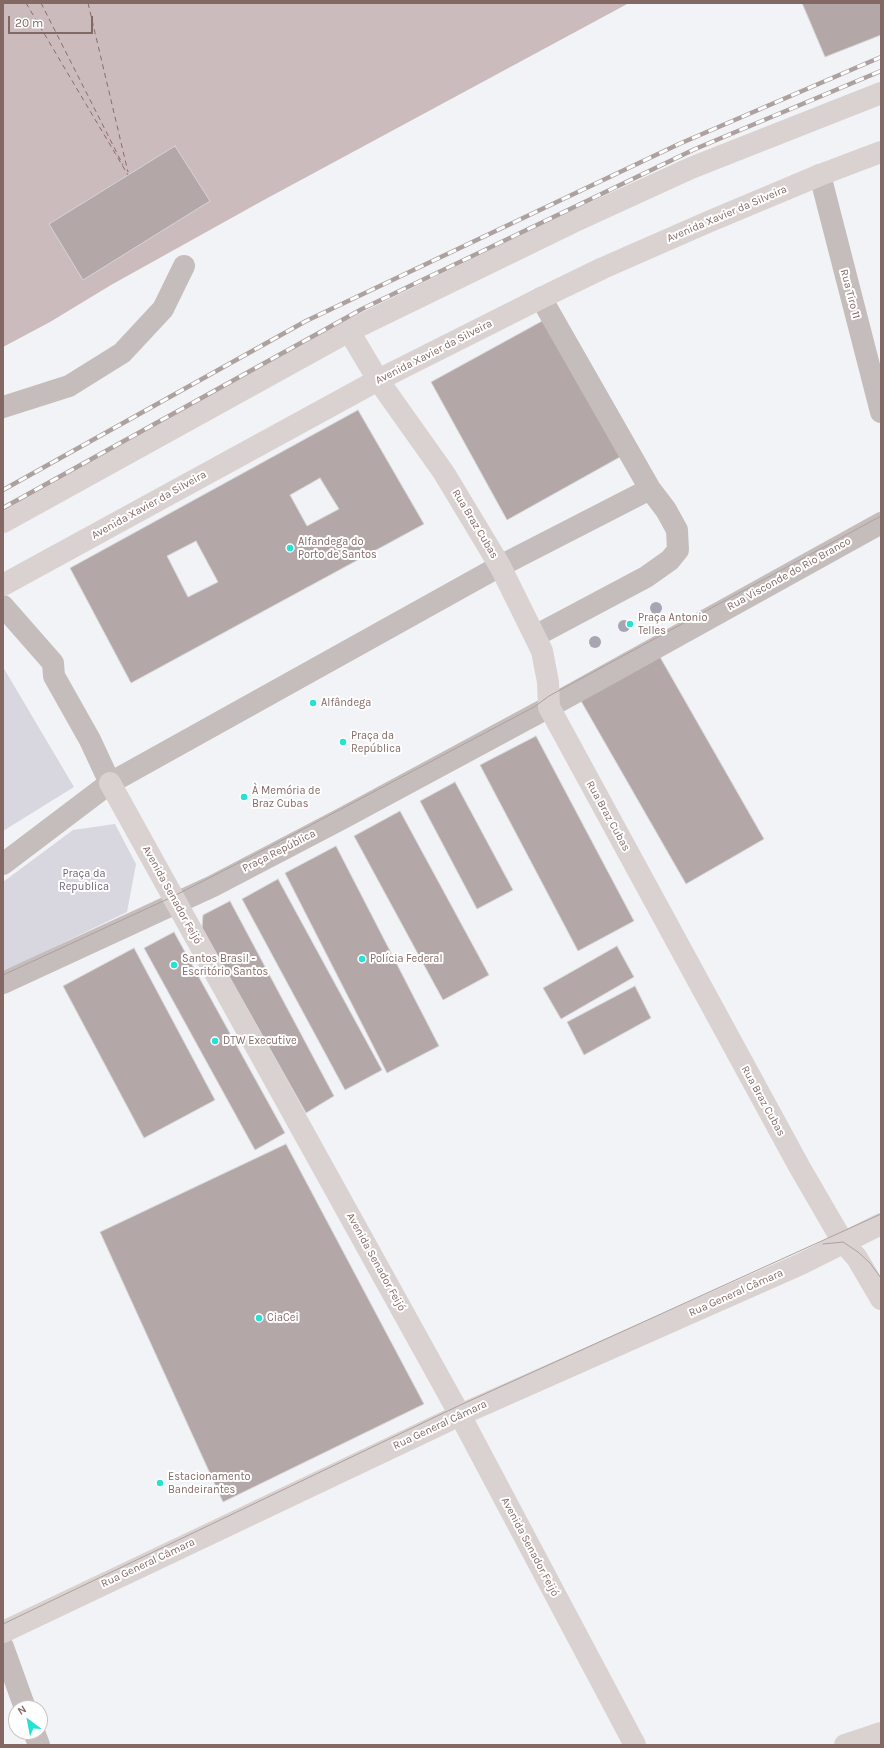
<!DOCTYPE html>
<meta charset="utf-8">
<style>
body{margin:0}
#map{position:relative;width:884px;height:1748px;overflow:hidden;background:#f2f3f6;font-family:Karla,sans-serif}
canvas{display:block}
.frame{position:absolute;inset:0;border:4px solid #836864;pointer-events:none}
.north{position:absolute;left:8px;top:1700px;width:40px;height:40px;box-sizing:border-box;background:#fff;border:1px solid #cdc3c1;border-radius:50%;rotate:328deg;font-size:11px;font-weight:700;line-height:16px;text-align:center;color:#836864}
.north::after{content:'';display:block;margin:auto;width:14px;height:18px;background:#25e3d2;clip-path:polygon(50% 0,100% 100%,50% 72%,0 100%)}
.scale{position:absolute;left:8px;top:16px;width:85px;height:18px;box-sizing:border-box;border:2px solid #836864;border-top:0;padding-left:5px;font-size:12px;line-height:14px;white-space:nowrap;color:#836864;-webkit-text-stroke:3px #fff;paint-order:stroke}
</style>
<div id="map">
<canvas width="884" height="1748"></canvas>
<div class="frame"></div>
<div class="north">N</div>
<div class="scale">20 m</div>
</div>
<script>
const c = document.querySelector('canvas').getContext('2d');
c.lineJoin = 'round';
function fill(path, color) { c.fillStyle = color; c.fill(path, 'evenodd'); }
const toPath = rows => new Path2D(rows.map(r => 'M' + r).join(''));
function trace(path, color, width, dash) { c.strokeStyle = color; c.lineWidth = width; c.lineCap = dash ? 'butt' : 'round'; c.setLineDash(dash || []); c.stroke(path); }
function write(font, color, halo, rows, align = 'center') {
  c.font = font + ' Karla,sans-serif'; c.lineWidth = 4; c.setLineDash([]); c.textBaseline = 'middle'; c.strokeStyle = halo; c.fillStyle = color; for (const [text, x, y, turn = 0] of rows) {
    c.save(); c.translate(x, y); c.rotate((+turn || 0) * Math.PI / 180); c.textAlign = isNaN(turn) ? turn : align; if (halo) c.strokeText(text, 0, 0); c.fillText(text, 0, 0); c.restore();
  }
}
fill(toPath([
 [3,667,74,787,3,831],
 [115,824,136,864,127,912,3,972,3,882,73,830]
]), '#d8d6df');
fill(toPath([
 [3,3,629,3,262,201,111,285,50,322,3,347]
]), '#cbbbbc');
trace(toPath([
 [26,3,128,175],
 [41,3,123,165],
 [88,3,128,172]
]), '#8d6a6c', 1, [5, 4]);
const building = toPath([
 [802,3,881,3,881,35,825,57,802,3],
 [175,146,210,201,83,280,49,224,175,146],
 [544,320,620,457,507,520,431,382,544,320],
 [358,410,424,524,131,683,70,568,358,410],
 [320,478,339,509,307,526,290,495,320,478],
 [196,541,218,582,188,597,167,556,196,541],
 [660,657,764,839,686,884,581,701,660,657],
 [536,736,634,921,578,951,480,765,536,736],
 [455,782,513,890,477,909,420,801,455,782],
 [400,811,489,975,443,1000,354,836,400,811],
 [336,846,439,1046,387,1073,285,873,336,846],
 [278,879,382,1070,345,1090,242,899,278,879],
 [230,901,334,1096,306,1113,202,928,203,915,230,901],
 [174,932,285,1133,255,1150,144,948,174,932],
 [617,946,634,977,561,1019,543,988,617,946],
 [134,948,215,1100,144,1138,63,986,134,948],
 [635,986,651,1018,584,1055,567,1022,635,986],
 [286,1144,424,1404,223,1502,100,1232,286,1144]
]);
fill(building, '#b4a7a7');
trace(building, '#d4d5d7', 1);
trace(toPath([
 [820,175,881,412],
 [3,407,69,386,122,353,163,309,184,266],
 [3,606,53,663,54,676,90,740,110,783],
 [535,636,646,577,670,560,678,550,677,530,666,510,650,489,541,298],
 [3,864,110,783,500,566,650,489],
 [3,983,213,886,343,818,549,707,881,523],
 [3,1647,25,1708],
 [34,1732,39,1745]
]), '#c5bdbc', 22);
trace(toPath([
 [349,331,378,380,444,473,500,566,542,651,548,682,549,707,800,1168,843,1242,857,1258,881,1299],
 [110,783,460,1415,635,1745],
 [3,1632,460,1415,801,1264,881,1224],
 [845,1745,881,1733]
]), '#dad2d1', 22);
trace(toPath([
 [3,522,349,331,573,222,691,168,881,93],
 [3,585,378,380,541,298,603,268,708,222,820,175,881,152]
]), '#dad2d1', 22);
trace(toPath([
 [3,975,172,897,256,854,534,707,549,696,881,516],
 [823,1244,843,1242,858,1252,870,1263,881,1278],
 [3,1624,456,1407,881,1214]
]), '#aca19f', 1);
const rail = toPath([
 [3,490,306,321,679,144,881,57],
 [3,508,362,309,695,149,881,71]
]);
trace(rail, '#aca19f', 4.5);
trace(rail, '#fff', 3, [9]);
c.fillStyle = '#a9a4b2';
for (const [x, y] of [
 [656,608],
 [624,626],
 [595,642]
]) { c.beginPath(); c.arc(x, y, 6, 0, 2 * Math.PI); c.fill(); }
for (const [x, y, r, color] of [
 [290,548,4,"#25e3d2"],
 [630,624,4,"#25e3d2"],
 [313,703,4,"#25e3d2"],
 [343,742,4,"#25e3d2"],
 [244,797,4,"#25e3d2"],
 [362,959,4,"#25e3d2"],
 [174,965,4,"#25e3d2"],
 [215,1041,4,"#25e3d2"],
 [259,1318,4,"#25e3d2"],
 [160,1483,4,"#25e3d2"]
]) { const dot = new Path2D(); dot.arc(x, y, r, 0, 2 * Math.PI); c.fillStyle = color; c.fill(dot); trace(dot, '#fff', 1.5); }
write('11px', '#836864', '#fff', [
 ["Avenida Xavier da Silveira",727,214,-23],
 ["Rua Tiro 11",850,294,75],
 ["Avenida Xavier da Silveira",434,352,-27],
 ["Avenida Xavier da Silveira",149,505,-29],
 ["Rua Braz Cubas",475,524,59],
 ["Rua Visconde do Rio Branco",789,574,-29],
 ["Rua Braz Cubas",608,816,61],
 ["Praça República",279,851,-27],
 ["Avenida Senador Feijó",172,895,61],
 ["Rua Braz Cubas",763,1101,61],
 ["Avenida Senador Feijó",376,1262,61],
 ["Rua General Câmara",736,1293,-24],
 ["Rua General Câmara",440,1425,-25],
 ["Avenida Senador Feijó",530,1547,62],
 ["Rua General Câmara",148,1563,-25]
]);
write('11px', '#836864', '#fff', [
 ["Alfandega do",298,542],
 ["Porto de Santos",298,555],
 ["Praça Antonio",638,618],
 ["Telles",638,631],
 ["Alfândega",321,703],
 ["Praça da",351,736],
 ["República",351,749],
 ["À Memória de",252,791],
 ["Braz Cubas",252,804],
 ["Santos Brasil -",182,959],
 ["Escritório Santos",182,972],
 ["Polícia Federal",370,959],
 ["DTW Executive",223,1041],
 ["CiaCei",267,1318],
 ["Estacionamento",168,1477],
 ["Bandeirantes",168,1490]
], 'left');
write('11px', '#6e637a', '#fff', [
 ["Praça da",84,874],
 ["Republica",84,887]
]);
</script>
